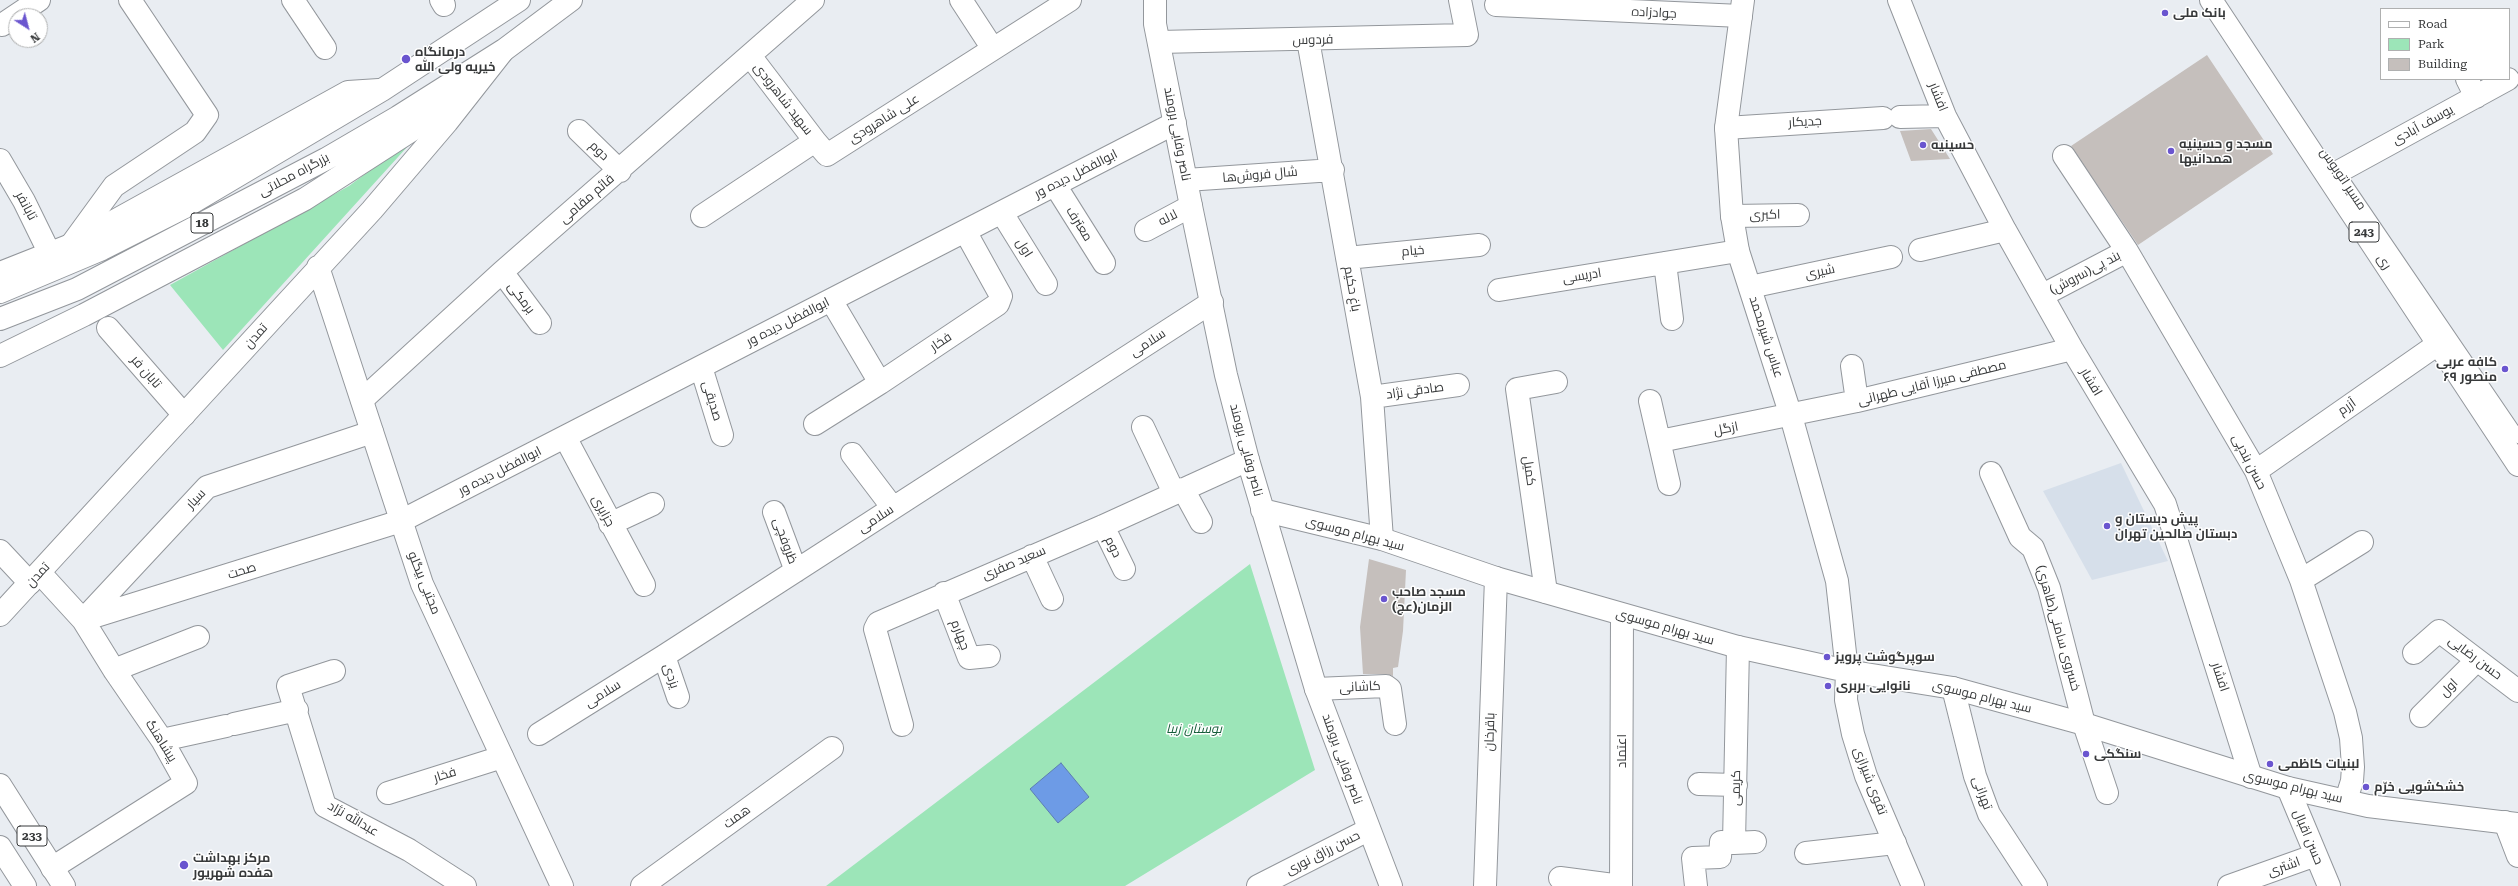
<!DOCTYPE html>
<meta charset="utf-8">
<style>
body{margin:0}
#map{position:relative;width:2518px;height:886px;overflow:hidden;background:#e9edf2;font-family:"Roboto Serif",serif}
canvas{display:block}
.legend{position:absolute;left:2380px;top:8px;width:130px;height:72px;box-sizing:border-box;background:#fff;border:1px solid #afb0b0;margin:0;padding:5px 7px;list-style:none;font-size:12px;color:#37393a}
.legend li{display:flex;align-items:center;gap:8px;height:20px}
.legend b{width:20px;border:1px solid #afb0b0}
.north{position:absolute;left:8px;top:8px;width:40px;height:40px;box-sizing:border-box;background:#fff;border:1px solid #afb0b0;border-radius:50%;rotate:144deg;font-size:11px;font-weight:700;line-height:16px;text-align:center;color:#37393a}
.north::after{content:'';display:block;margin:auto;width:14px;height:18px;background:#6a55cf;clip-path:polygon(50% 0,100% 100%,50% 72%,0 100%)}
</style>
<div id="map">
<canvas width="2518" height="886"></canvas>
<ul class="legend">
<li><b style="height:5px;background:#fff"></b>Road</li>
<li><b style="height:11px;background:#9ce5b8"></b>Park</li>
<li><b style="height:11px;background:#c5bfbc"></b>Building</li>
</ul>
<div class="north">N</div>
</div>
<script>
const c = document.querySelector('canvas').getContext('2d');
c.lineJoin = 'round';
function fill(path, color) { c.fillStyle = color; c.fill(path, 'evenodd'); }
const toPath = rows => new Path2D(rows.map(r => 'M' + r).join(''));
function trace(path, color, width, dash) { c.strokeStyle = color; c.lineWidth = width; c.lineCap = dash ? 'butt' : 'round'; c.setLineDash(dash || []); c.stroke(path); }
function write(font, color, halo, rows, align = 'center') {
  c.font = font + ' "Roboto Serif",Cairo,serif'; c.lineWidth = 3; c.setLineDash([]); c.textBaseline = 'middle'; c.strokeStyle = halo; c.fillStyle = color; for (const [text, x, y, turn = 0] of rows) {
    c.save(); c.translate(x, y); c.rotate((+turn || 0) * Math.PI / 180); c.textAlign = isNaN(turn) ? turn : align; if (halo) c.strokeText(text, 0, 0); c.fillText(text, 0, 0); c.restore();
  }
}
fill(toPath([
 [2121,463,2168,561,2092,580,2043,491]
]), '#d6dfea');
fill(toPath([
 [445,114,418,135,223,350,170,285,349,186],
 [1250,564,1315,770,1125,886,826,886]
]), '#9ce5b8');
const water = toPath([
 [1061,763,1089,797,1058,823,1030,789,1061,763]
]);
fill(water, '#6d9be6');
trace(water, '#5d7eb2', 1);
fill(toPath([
 [2207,55,2273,154,2138,245,2071,146],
 [1931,129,1950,159,1911,161,1900,131],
 [1369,559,1406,570,1403,631,1398,667,1393,668,1393,676,1385,674,1363,674,1360,627]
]), '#c5bfbc');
const service = toPath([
 [2335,168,2518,437]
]);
const minor = toPath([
 [293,0,325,48],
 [441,0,444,5],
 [961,0,993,49],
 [1899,0,1945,116,2005,230,2072,349,2165,504,2251,777],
 [1496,5,1741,16],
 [2,25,39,0],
 [1308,40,1372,397,1382,539],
 [1159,42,1467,35,1460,0],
 [751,57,815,141],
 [2467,79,2476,97],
 [1900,117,1945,116],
 [1726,128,1883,118],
 [579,131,620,171],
 [2064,156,2127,251,2256,471,2301,580,2345,712,2351,738,2353,767,2352,781,2346,800],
 [0,160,24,201,49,252],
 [2338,172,2508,79],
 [1186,180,1333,170],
 [1055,185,1104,263],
 [1002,213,1046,284],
 [702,216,815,141,827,155,1070,0],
 [1732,216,1798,215],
 [1146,230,1191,206],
 [1920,250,2005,230],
 [1347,258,1479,245],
 [1665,263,1672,319],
 [502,272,540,323],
 [1750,287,1891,257],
 [1499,290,1738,251],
 [2043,295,2127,251],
 [831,300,880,383],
 [108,328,184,415],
 [1852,366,1857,401],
 [701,367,722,435],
 [1372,397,1458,385],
 [362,400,502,272,813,0],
 [1650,401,1669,484],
 [815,424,880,383,998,304,1001,296,965,231],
 [1143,427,1174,493],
 [565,437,644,585],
 [1660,441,1857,401,2072,349],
 [852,454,893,508],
 [2256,471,2438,344],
 [1991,473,2020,537,2033,548,2049,588,2084,724,2107,793],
 [1183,489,1201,522],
 [774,512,796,571],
 [610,524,653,504],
 [1103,526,1124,569],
 [0,551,30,583],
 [1032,556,1052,599],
 [40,573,83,620,114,670,162,740,186,783,52,868],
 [2301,580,2362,542],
 [1546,592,1517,389,1556,382],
 [944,593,969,658,989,656],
 [83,620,401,521,1175,123],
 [83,620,207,487,372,432],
 [2414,653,2439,631,2518,691],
 [664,656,678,697],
 [114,670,198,637],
 [334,671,288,686,325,806,409,850,465,886],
 [1953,688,1975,776,1989,814,2036,886],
 [1316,689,1386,686,1390,689,1395,724],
 [2421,716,2477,660],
 [234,724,297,710],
 [902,725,875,629,878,623,1103,526,1248,460],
 [539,734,664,656,1212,302],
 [162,740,226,726],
 [1699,784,1736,785],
 [2288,788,2329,886],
 [388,793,502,757],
 [2505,822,2518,856],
 [1734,843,1755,842],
 [1806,853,1895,843],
 [1560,878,1621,886],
 [642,886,832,748],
 [1258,886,1368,830],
 [1485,886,1496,578],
 [1621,886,1622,616],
 [1696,886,1693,858,1720,857,1721,842,1734,843,1738,647],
 [2229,886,2316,855]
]);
const tertiary = toPath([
 [1155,0,1155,24,1191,206,1226,375,1248,460,1316,689,1391,886],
 [1743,0,1726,128,1732,216,1738,251,1791,416,1837,581,1847,671,1846,700,1853,734,1866,776,1913,886],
 [318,267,422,584,562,886],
 [1262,510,1382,539,1496,578,1738,647,1847,671,1953,688,2084,724,2288,788,2368,806,2518,824],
 [0,615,372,210,447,122,502,52]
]);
const secondary = toPath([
 [71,245,114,186,195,132,207,115,130,0]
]);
const primary = toPath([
 [2211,0,2518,465],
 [0,785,64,886],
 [0,847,25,886]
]);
const trunk = toPath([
 [0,273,71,245,348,92,379,90],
 [0,292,102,249,183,208,382,90,519,0],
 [0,319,77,289,326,159,398,117,504,50,571,0],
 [0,356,84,315,305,199,423,123,460,90]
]);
trace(service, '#93979c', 14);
trace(minor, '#93979c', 24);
trace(tertiary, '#93979c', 24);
trace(secondary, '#93979c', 24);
trace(primary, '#93979c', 24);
trace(trunk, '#93979c', 24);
trace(service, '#fff', 12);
trace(minor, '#fff', 22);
trace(tertiary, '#fff', 22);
trace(secondary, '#fff', 22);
trace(primary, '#fff', 22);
trace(trunk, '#fff', 22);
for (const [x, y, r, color] of [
 [2165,13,4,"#6a55cf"],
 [406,59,5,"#6a55cf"],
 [1923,145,4,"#6a55cf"],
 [2171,151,4,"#6a55cf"],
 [2505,369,4,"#6a55cf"],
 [2107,526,4,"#6a55cf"],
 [1384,599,4,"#6a55cf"],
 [1827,657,4,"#6a55cf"],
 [1828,686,4,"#6a55cf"],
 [2086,754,4,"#6a55cf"],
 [2270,764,4,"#6a55cf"],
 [2366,787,4,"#6a55cf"],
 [184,865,5,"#6a55cf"]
]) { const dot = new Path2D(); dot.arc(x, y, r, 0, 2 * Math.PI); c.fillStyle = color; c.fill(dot); trace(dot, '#fff', 1.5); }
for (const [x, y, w] of [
 [202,223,22],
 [2364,232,30],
 [32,836,30]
]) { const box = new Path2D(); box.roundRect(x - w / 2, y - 10, w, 20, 3); c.fillStyle = '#fff'; c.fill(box); trace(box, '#37393a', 1); }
write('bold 12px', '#37393a', null, [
 ["18",202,223],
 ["243",2364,232],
 ["233",32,836]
]);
write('13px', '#37393a', '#fff', [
 ["جوادزاده",1654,13,3],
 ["فردوس",1313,40,-1],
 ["افشار",1938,97,68],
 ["سهید شاهرودی",783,99,52],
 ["علی شاهرودی",884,119,-32],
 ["جدیکار",1805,122,-3],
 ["یوسف آبادی",2423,125,-29],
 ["ناصر وفایی برومند",1177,134,79],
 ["دوم",599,151,44],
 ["ابوالفضل دیده ور",1076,174,-27],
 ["بزرگراه محلاتی",294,175,-28],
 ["شال فروش‌ها",1260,175,-5],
 ["مسیر اتوبوس",2343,179,56],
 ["قائم مقامی",587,199,-41],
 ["تابانفر",26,206,62],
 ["اکبری",1765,215,-1],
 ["لاله",1168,218,-27],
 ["معترف",1079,224,58],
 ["اول",1024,248,58],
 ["خیام",1413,251,-5],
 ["ری",2384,262,57],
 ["شیری",1820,272,-12],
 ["بند پی(سروش)",2085,273,-28],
 ["ادریسی",1582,276,-9],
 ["باغ حکیم",1352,289,80],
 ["برمکی",521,298,53],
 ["ابوالفضل دیده ور",788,322,-27],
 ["تمدن",256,336,-48],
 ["عباس شیرمحمد",1766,337,72],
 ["فخار",941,342,-34],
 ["سلامی",1148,343,-33],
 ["تابان فر",146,372,49],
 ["افشار",2091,382,59],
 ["مصطفی میرزا آقایی طهرانی",1932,383,-14],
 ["صادقی نژاد",1415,391,-8],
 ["صدیقی",712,401,73],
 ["آزرم",2347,407,-35],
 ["ازگل",1726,429,-11],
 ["ناصر وفایی برومند",1246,450,75],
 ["حسن بندپی",2249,462,63],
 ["ابوالفضل دیده ور",500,471,-27],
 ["کمیل",1529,471,82],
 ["سیار",196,499,-46],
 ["جزایری",603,511,62],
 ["سلامی",876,519,-33],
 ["سید بهرام موسوی",1355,534,15],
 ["ظروفچی",785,541,70],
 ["دوم",1113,547,64],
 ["سعید صفری",1014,563,-23],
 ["صحت",242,571,-17],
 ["تمدن",38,575,-47],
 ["مجتبی بیگلو",424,583,68],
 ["سید بهرام موسوی",1665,627,16],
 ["خسروی سامنی(طاهری)",2058,628,74],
 ["چهارم",960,635,69],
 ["حسن رضایی",2475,658,37],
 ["یزدی",671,676,72],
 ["افشار",2220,677,72],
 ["کاشانی",1360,687,-3],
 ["اول",2449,688,-45],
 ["سلامی",603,694,-32],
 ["سید بهرام موسوی",1982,697,14],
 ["باقرخان",1490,732,-88],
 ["پیشاهنگ",161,741,58],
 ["اعتماد",1622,751,-90],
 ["ناصر وفایی برومند",1342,759,70],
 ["فخار",445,775,-17],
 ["تقوی شیرازی",1870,781,69],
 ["سید بهرام موسوی",2293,787,14],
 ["کریمی",1736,788,-89],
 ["تهرانی",1982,793,70],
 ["همت",737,817,-36],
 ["عبدالله نژاد",353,819,30],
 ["حسن اقبال",2308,837,67],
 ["حسن رزاق نوری",1323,853,-27],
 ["اشتری",2284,867,-20]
]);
write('bold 13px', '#37393a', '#fff', [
 ["بانک ملی",2173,13],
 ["درمانگاه",415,52],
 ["خیریه ولی الله",415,67],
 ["مسجد و حسینیه",2179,144],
 ["همدانیها",2179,159],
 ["حسینیه",1931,145],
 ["کافه عربی",2497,362,"right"],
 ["منصور ۶۹",2497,377,"right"],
 ["پیش دبستان و",2115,519],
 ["دبستان صالحین تهران",2115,534],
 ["مسجد صاحب",1392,592],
 ["الزمان(عج)",1392,607],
 ["سوپرگوشت پرویز",1835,657],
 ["نانوایی بربری",1836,686],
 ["سنگکی",2094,754],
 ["لبنیات کاظمی",2278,764],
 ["خشکشویی خرّم",2374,787],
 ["مرکز بهداشت",193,858],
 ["هفده شهریور",193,873]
], 'left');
write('italic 13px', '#145c38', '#fff', [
 ["بوستان زیبا",1194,729]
]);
</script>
